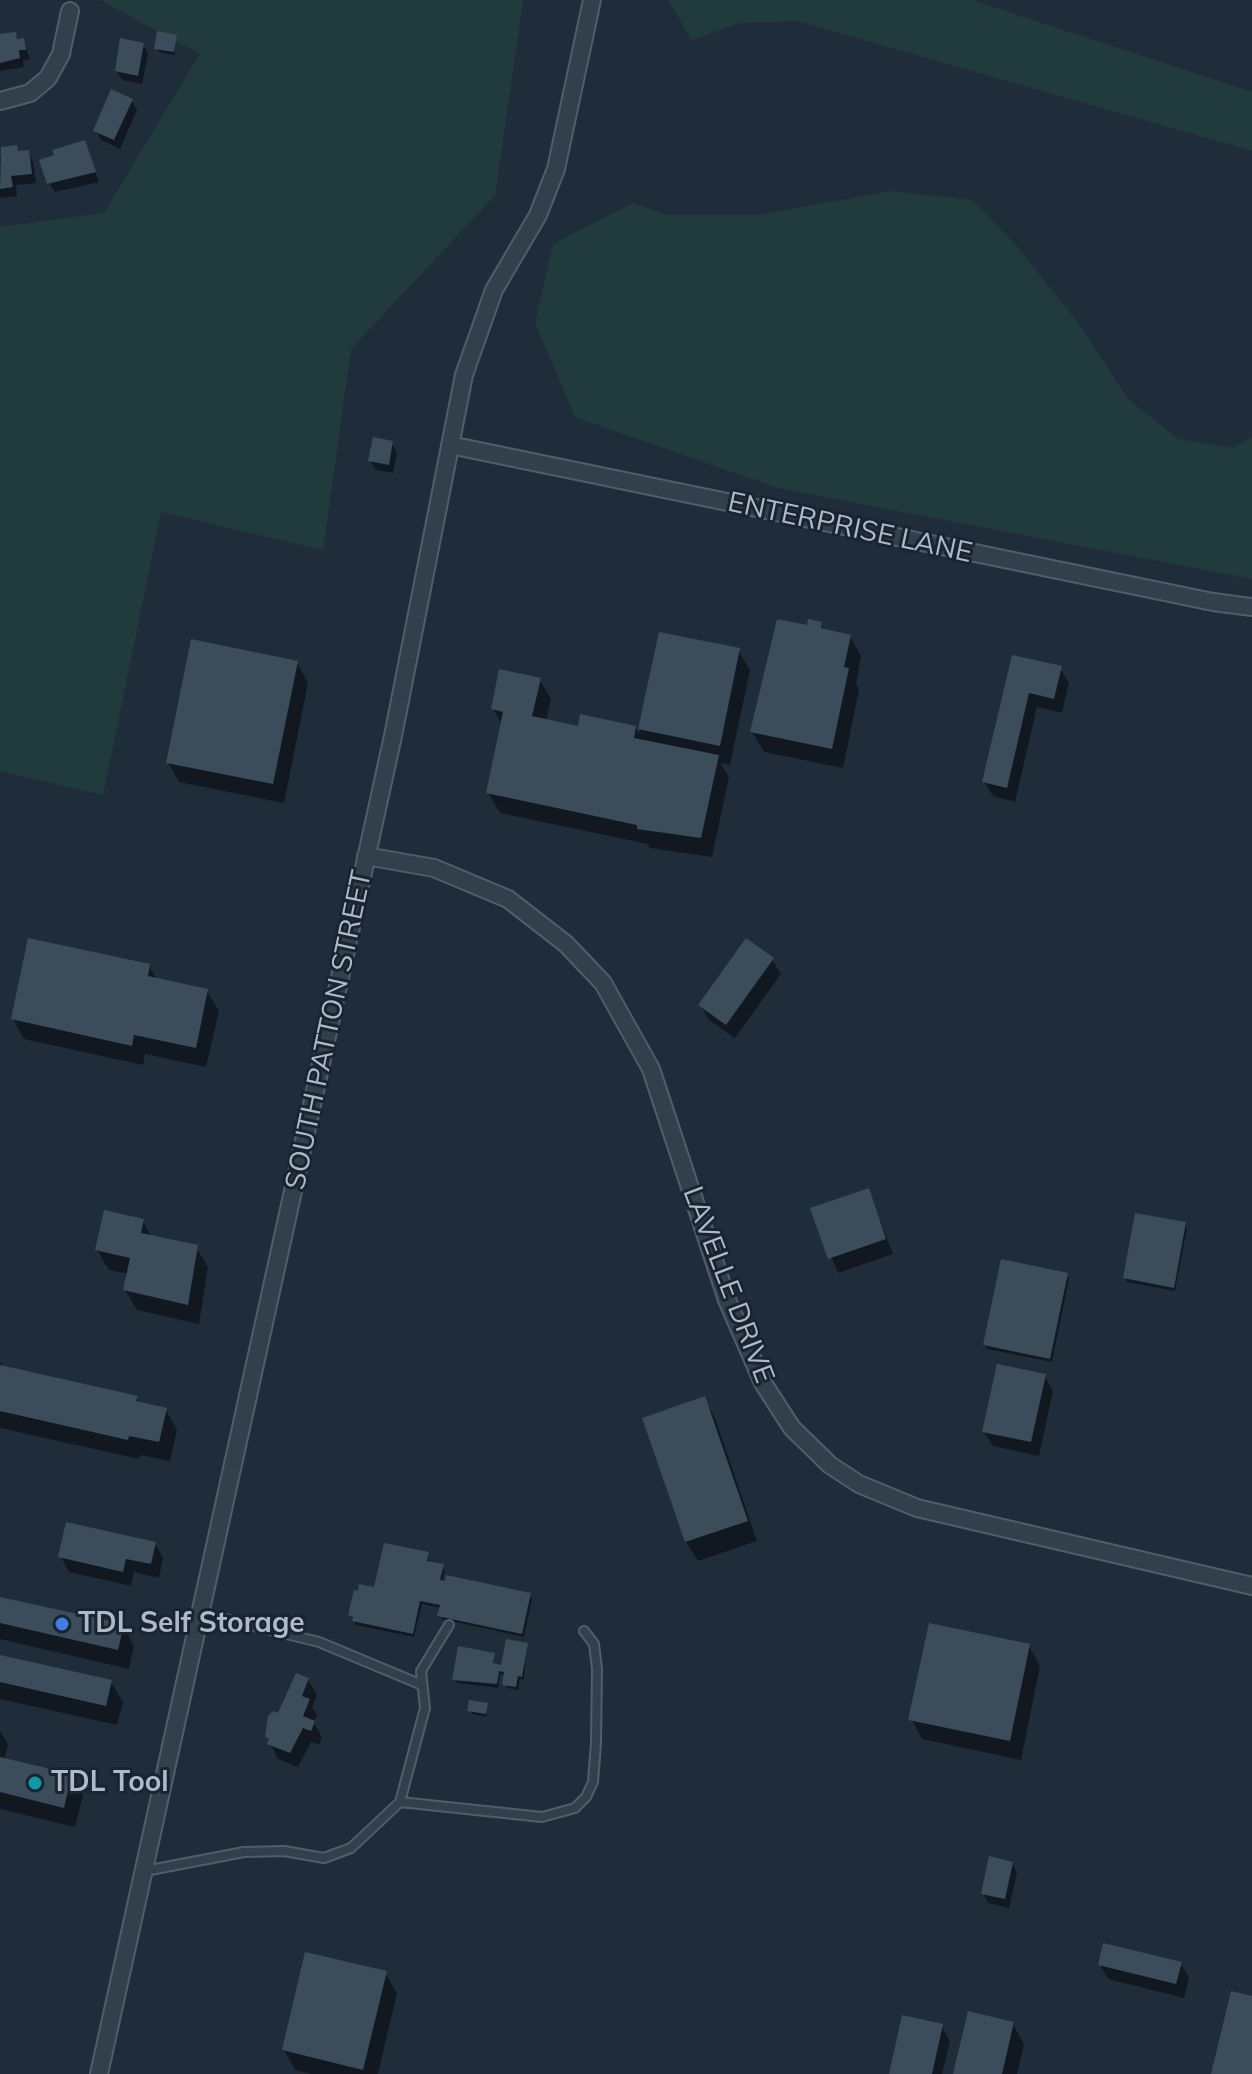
<!DOCTYPE html>
<style>
body{margin:0}
canvas{display:block;background:#1f2d3b}
</style>
<canvas width="1252" height="2074"></canvas>
<script>
const c = document.querySelector('canvas').getContext('2d');
c.lineJoin = 'round';
function fill(path, color) { c.fillStyle = color; c.fill(path, 'evenodd'); }
const toPath = rows => new Path2D(rows.map(r => 'M' + r).join(''));
function trace(path, color, width, dash) { c.strokeStyle = color; c.lineWidth = width; c.lineCap = dash ? 'butt' : 'round'; c.setLineDash(dash || []); c.stroke(path); }
function write(font, color, halo, rows, align = 'center') {
  c.font = font + ' Mulish,sans-serif'; c.lineWidth = 6; c.setLineDash([]); c.textBaseline = 'middle'; c.strokeStyle = halo; c.fillStyle = color; for (const [text, x, y, turn = 0] of rows) {
    c.save(); c.translate(x, y); c.rotate((+turn || 0) * Math.PI / 180); c.textAlign = isNaN(turn) ? turn : align; if (halo) c.strokeText(text, 0, 0); c.fillText(text, 0, 0); c.restore();
  }
}
fill(toPath([
 [100,0,523,0,495,195,351,349,323,550,161,512,103,795,0,771,0,227,104,213,200,54],
 [668,0,972,0,1252,92,1252,151,798,21,740,23,692,40],
 [891,191,972,200,1014,243,1079,324,1128,399,1178,439,1233,448,1252,437,1252,579,778,488,575,417,535,323,553,244,633,203,667,215,758,215]
]), '#213b3c');
fill(toPath([
 [15,34,19,41,23,40,30,59,23,60,24,67,0,71,0,36],
 [175,37,175,55,159,52,156,48],
 [143,44,148,54,142,84,122,80,117,71],
 [132,101,137,110,120,149,101,140,96,131],
 [84,142,99,182,55,192,49,183],
 [16,147,20,153,28,152,33,162,36,183,16,185,17,196,0,198,0,157],
 [392,443,397,453,393,473,376,470,370,461],
 [821,624,825,631,850,636,861,656,856,684,859,690,843,768,764,752,752,732,809,628],
 [660,634,738,650,750,670,730,765,720,763,729,777,712,857,650,848,648,844,500,813,488,793,502,725,493,709,539,679,551,699,546,721,579,728,635,728,639,734],
 [1014,657,1060,668,1069,683,1062,713,1037,707,1015,802,993,796,984,782],
 [297,663,308,683,284,803,179,782,168,762],
 [772,959,781,974,735,1038,709,1020,700,1005],
 [149,966,157,980,207,991,219,1011,206,1067,145,1054,143,1065,24,1039,13,1019],
 [868,1190,893,1254,838,1273,812,1209],
 [143,1221,152,1238,196,1247,208,1267,199,1324,137,1310,125,1290,129,1274,109,1270,97,1250],
 [1185,1224,1187,1228,1175,1291,1127,1282,1125,1278],
 [1067,1275,1069,1279,1052,1362,987,1349,985,1345],
 [0,1361,4,1368,136,1398,140,1404,166,1410,177,1430,170,1461,140,1455,139,1459,0,1428],
 [1045,1376,1053,1391,1039,1456,993,1446,984,1432],
 [704,1399,715,1418,757,1541,698,1561,686,1542,644,1419],
 [155,1544,163,1558,159,1578,134,1572,131,1586,69,1572,61,1557],
 [428,1554,429,1563,445,1570,442,1582,530,1595,532,1599,524,1637,442,1619,441,1608,422,1604,414,1637,356,1625,350,1615,376,1590],
 [0,1599,123,1626,134,1646,129,1669,0,1639],
 [527,1645,524,1680,520,1679,518,1690,507,1688,506,1675,500,1674,498,1688,457,1683,454,1679,494,1654,494,1666,503,1667],
 [1029,1646,1040,1666,1021,1760,922,1739,911,1719],
 [0,1657,111,1682,123,1702,117,1725,0,1699],
 [308,1680,317,1695,312,1707,317,1715,314,1723,322,1737,319,1745,311,1742,298,1767,278,1759,267,1737],
 [486,1705,487,1717,472,1714,469,1710],
 [0,1731,8,1744,4,1760,71,1776,83,1796,75,1827,0,1809],
 [1012,1863,1017,1873,1009,1908,988,1903,983,1893],
 [1181,1964,1189,1978,1184,1998,1108,1979,1100,1965],
 [385,1973,397,1993,378,2074,312,2074,295,2070,284,2050],
 [1013,2024,1024,2044,1017,2074,955,2074],
 [941,2026,950,2041,942,2074,891,2074]
]), '#0007');
fill(toPath([
 [157,31,177,35,174,52,154,49],
 [16,32,17,39,24,38,26,50,19,50,20,58,0,63,0,34],
 [120,38,144,43,138,76,115,71],
 [111,89,133,99,114,140,93,131],
 [85,140,96,172,47,184,39,160,54,155,52,150],
 [17,145,18,151,29,150,32,174,11,176,13,187,0,189,1,147],
 [373,437,393,441,389,465,368,461],
 [777,619,807,625,808,619,822,622,821,628,851,635,844,667,849,668,832,749,750,732],
 [659,632,740,648,720,746,638,729],
 [191,639,298,661,273,784,166,763],
 [1012,655,1062,666,1054,699,1029,693,1007,788,982,782],
 [499,669,541,678,532,716,578,726,580,714,636,726,634,738,719,755,701,838,637,829,637,825,486,793,503,712,491,709],
 [28,938,150,964,148,976,208,989,196,1048,134,1035,132,1046,11,1019],
 [746,938,774,958,726,1025,698,1005],
 [869,1188,886,1239,828,1259,810,1208],
 [104,1210,144,1219,141,1233,198,1245,188,1305,123,1290,130,1258,95,1250],
 [1135,1213,1186,1222,1174,1288,1123,1278],
 [1001,1259,1068,1273,1050,1359,983,1345],
 [997,1364,1046,1374,1031,1442,982,1432],
 [0,1365,138,1396,136,1401,167,1408,159,1442,129,1436,128,1440,0,1411],
 [705,1396,748,1521,685,1542,642,1418],
 [66,1522,156,1542,151,1564,126,1559,123,1572,58,1557],
 [384,1543,429,1552,427,1561,444,1564,440,1580,445,1581,446,1575,531,1593,522,1634,437,1616,440,1605,420,1601,413,1634,352,1621,353,1617,348,1615,354,1590,358,1591,359,1584,374,1587],
 [0,1597,124,1624,118,1650,0,1623],
 [929,1623,1030,1644,1010,1741,908,1720],
 [506,1639,528,1643,522,1677,518,1676,516,1687,502,1685,504,1672,499,1671,497,1684,452,1680,458,1646,495,1653,493,1663,501,1665],
 [0,1655,112,1680,106,1706,0,1682],
 [296,1673,309,1678,302,1696,310,1699,303,1716,315,1721,311,1731,303,1728,290,1753,267,1744,269,1739,265,1737,268,1716,273,1711,278,1713],
 [469,1700,488,1703,486,1714,467,1711],
 [0,1757,72,1774,64,1808,0,1792],
 [989,1856,1013,1862,1005,1899,981,1894],
 [1103,1943,1182,1962,1176,1984,1098,1965],
 [305,1952,387,1971,363,2070,282,2050],
 [1231,1991,1252,1996,1252,2074,1211,2074],
 [968,2011,1014,2022,1002,2074,953,2074],
 [902,2015,943,2024,932,2074,889,2074]
]), '#3b4c5b');
const lane = toPath([
 [201,1613,319,1642,422,1685],
 [400,1802,542,1817,575,1808,586,1797,593,1782,596,1743,597,1669,594,1644,584,1631],
 [145,1871,244,1852,284,1851,324,1858,351,1848,400,1802,425,1708,421,1671,449,1625]
]);
const street = toPath([
 [0,101,30,93,48,78,61,54,70,11],
 [450,445,1213,602,1252,607],
 [366,856,434,868,508,899,566,944,603,983,651,1069,727,1300,763,1383,792,1428,830,1465,859,1484,917,1508,1252,1586],
 [99,2074,393,736,464,375,494,290,538,215,556,169,592,0]
]);
trace(lane, '#515d69', 12);
trace(street, '#515d69', 20);
trace(lane, '#333f4b', 8);
trace(street, '#333f4b', 16);
for (const [x, y, r, color] of [
 [62,1624,8,"#3f7fe0"],
 [35,1783,8,"#0f9aa8"]
]) { const dot = new Path2D(); dot.arc(x, y, r, 0, 2 * Math.PI); c.fillStyle = color; c.fill(dot); trace(dot, '#192430', 3); }
write('28px', '#aebac8', '#192430', [
 ["ENTERPRISE LANE",850,528,12],
 ["SOUTH PATTON STREET",329,1030,-78],
 ["LAVELLE DRIVE",728,1285,69]
]);
write('bold 28px', '#aebac8', '#192430', [
 ["TDL Self Storage",78,1624],
 ["TDL Tool",51,1783]
], 'left');
</script>
